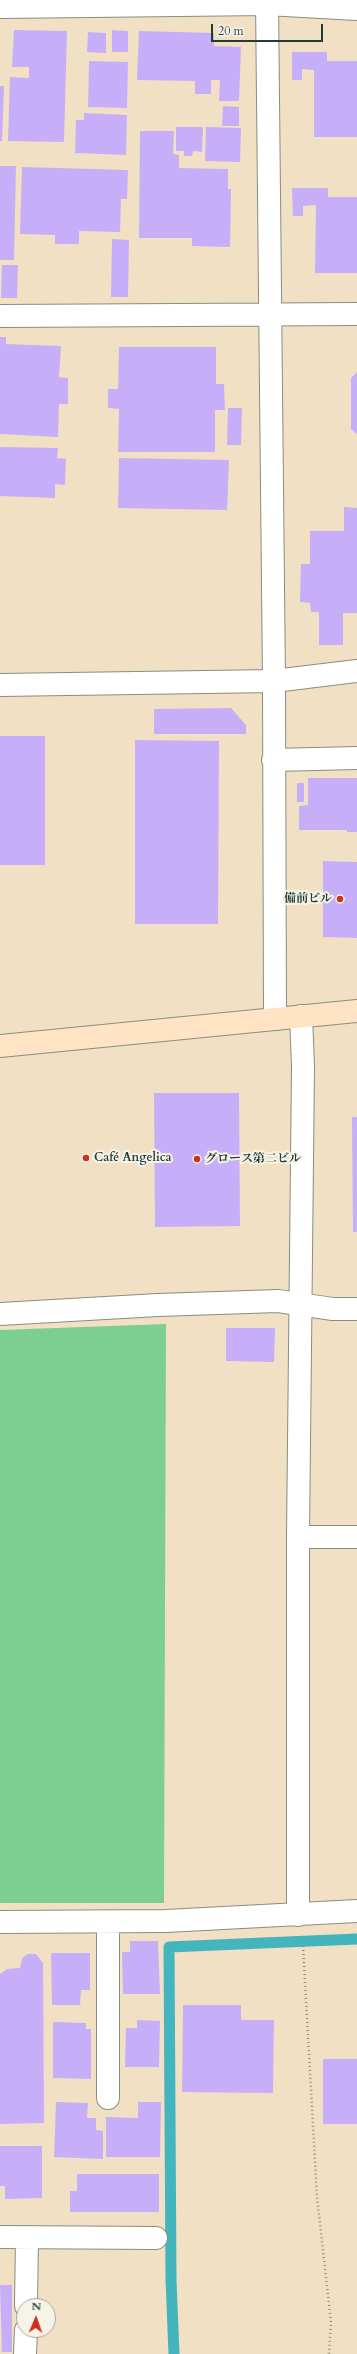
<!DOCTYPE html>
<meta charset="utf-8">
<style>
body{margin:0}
#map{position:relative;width:357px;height:2354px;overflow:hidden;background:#f2e0c4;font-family:Cardo,serif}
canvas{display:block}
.north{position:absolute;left:16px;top:2298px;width:40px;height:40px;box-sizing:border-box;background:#f7f3e8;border:1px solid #a1aaa0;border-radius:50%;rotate:2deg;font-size:11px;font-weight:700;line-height:16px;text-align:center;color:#1f3d34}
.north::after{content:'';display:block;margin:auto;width:14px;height:18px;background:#c8321e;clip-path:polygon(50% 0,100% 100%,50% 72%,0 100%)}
.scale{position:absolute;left:211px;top:24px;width:112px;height:18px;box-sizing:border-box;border:2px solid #1f3d34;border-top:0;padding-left:5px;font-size:12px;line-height:14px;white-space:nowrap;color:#1f3d34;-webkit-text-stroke:3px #f7f3e8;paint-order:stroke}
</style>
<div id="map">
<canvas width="357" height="2354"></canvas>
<div class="north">N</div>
<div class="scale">20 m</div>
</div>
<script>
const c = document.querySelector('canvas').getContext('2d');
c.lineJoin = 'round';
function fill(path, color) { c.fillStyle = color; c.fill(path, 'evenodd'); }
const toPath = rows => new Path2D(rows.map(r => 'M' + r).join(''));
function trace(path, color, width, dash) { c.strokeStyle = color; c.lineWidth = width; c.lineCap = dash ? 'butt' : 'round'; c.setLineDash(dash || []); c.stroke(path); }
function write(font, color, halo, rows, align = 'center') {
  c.font = font + ' Cardo,"Noto Serif JP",serif'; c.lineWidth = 4; c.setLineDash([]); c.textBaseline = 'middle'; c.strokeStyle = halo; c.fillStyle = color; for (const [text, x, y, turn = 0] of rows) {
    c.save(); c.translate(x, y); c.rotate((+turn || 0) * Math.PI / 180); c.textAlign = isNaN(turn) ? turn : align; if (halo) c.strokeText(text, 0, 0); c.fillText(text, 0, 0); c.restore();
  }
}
fill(toPath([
 [166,1324,164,1903,0,1903,0,1330]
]), '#7dcf91');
trace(toPath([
 [174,2354,171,2280,169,1947,357,1939]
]), '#44b4bd', 11);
fill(toPath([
 [14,30,67,31,64,142,8,141,10,77,29,78,29,67,12,67],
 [112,30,128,31,128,52,112,52],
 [139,31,214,33,214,46,241,47,239,101,219,101,220,80,211,80,211,94,195,94,195,81,137,80],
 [88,32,106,33,106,53,87,52],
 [292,52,327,52,327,61,357,61,357,137,314,137,314,70,302,69,302,80,292,80],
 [89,61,128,62,127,108,88,107],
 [0,86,4,86,2,141,0,141],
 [223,106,239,107,239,126,222,126],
 [84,113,127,115,126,155,75,153,76,120,84,120],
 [176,127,203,127,202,152,193,151,192,156,184,156,184,151,176,151],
 [206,127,241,128,240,162,205,161],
 [140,131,174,131,173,154,179,155,179,168,228,169,228,189,231,189,230,247,192,246,192,238,139,238],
 [0,166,16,166,14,260,0,260],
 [22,167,128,170,127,199,121,199,120,232,79,231,79,244,55,244,55,235,20,234],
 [292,188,328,188,328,197,357,197,357,273,315,273,316,205,303,206,303,216,293,216],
 [112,239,129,240,128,297,111,297],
 [2,265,18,265,17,298,1,298],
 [0,337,6,337,6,344,61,346,59,377,68,378,68,404,59,404,58,437,0,434],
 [119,347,216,347,216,384,224,384,225,410,215,410,215,452,118,452,119,409,108,408,108,389,118,389],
 [357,372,357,434,351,429,351,378],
 [228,408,242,408,241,445,227,445],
 [0,447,58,448,57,458,66,459,65,485,55,484,55,498,0,496],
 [119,458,229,460,227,510,118,508],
 [344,507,357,508,357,613,343,613,343,645,319,645,319,612,311,612,310,603,300,602,301,564,310,564,310,531,344,531],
 [231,708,246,725,246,734,154,734,154,709],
 [0,736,45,736,45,865,0,865],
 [135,740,219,741,218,924,135,924],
 [308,778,357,778,357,832,347,832,347,830,299,830,299,806,308,805],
 [297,783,304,783,304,802,297,802],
 [323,861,357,862,357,938,323,937],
 [154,1093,239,1093,240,1226,155,1227],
 [352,1117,357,1117,357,1232,353,1232],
 [226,1328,275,1328,274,1362,226,1361],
 [130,1941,158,1941,160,1994,123,1994,122,1952,130,1952],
 [51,1953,90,1953,90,1990,81,1990,80,2005,52,2005],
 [28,1954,36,1954,43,1963,44,2123,0,2124,0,1974,7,1969,20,1968,22,1958],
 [183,2005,241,2005,241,2020,274,2020,273,2093,182,2092],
 [137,2020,160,2021,159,2067,125,2067,126,2028,137,2028],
 [53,2022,86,2023,86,2029,91,2029,91,2079,53,2078],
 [323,2059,357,2059,357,2124,323,2124],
 [56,2102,88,2103,87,2118,96,2118,96,2130,103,2131,103,2159,54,2157],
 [138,2102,161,2102,160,2157,106,2157,106,2117,138,2118],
 [0,2146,42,2146,42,2198,5,2199,5,2186,0,2186],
 [77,2174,159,2174,159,2212,70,2212,70,2191,77,2191],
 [0,2285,12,2285,12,2352,2,2352,2,2354]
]), '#c6aff8');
const street = toPath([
 [267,0,274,681,275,1019],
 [0,7,267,4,357,9],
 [0,316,357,314],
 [0,685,274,681,357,671],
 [273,760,357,758],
 [0,1314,158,1305,278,1301,333,1309,357,1309],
 [298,1537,357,1537],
 [298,1915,298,1537,303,1066,301,1016],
 [0,1922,166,1921,357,1911],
 [108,2098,108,1922],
 [0,2237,156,2238],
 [26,2306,27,2237],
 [25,2354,26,2330]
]);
const secondary = toPath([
 [0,1046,357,1011]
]);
trace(street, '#888e7c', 24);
trace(secondary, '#888e7c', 24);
trace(toPath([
 [303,1946,317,2197,331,2322,329,2354]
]), '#888e7c', 2.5, [1, 3]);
trace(street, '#fff', 22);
trace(secondary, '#fee4c5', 22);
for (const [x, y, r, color] of [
 [340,899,4,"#c8321e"],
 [86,1158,4,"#c8321e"],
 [197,1159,4,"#c8321e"]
]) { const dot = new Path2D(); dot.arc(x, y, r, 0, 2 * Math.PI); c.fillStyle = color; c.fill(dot); trace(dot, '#f7f3e8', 1.5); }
write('bold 12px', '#1f3d34', '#f7f3e8', [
 ["備前ビル",332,899,"right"],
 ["Café Angelica",94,1158],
 ["グロース第二ビル",205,1159]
], 'left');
</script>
